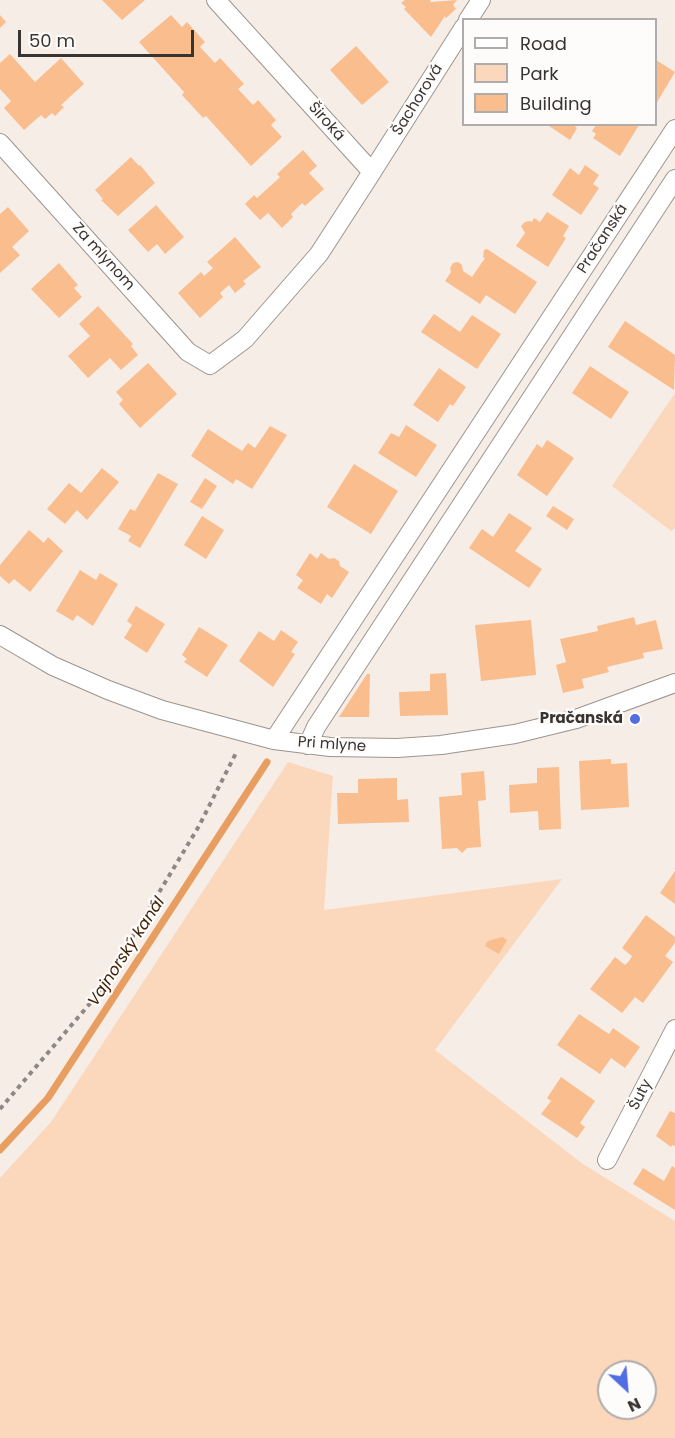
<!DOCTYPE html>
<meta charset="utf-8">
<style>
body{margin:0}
#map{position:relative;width:675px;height:1438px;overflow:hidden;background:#f6ede7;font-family:Poppins,sans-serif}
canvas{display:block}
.legend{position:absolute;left:462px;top:18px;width:195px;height:108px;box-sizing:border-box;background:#fefcfb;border:2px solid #afacab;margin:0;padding:8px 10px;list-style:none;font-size:18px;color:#383432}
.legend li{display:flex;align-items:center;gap:12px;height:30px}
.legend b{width:30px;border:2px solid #afacab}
.north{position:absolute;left:597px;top:1360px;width:60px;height:60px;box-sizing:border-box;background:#fefcfb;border:2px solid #afacab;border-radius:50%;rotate:154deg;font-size:16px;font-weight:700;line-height:24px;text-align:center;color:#383432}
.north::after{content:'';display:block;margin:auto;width:21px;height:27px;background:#506de2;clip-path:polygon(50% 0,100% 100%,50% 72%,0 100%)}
.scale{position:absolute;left:18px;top:30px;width:176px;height:27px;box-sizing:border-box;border:3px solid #383432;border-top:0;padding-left:8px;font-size:18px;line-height:21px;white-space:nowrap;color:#383432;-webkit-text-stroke:4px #fefcfb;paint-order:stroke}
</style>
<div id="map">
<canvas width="675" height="1438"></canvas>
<ul class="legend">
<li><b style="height:8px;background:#fff"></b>Road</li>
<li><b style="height:16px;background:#fbd7bb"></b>Park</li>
<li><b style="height:16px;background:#fabd8d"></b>Building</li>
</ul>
<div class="north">N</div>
<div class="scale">50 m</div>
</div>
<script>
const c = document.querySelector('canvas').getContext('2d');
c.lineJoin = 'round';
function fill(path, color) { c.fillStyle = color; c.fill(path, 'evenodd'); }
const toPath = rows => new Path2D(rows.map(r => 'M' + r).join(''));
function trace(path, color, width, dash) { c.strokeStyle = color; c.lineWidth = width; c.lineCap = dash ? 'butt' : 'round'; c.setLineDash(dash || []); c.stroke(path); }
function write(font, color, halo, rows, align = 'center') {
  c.font = font + ' Poppins,sans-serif'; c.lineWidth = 4.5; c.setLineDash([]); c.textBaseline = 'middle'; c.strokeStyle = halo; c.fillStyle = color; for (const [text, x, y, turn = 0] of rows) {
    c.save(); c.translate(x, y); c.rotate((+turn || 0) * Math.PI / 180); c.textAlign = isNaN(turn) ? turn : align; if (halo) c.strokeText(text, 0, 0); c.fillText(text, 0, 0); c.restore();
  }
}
fill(toPath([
 [675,393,675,528,671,531,612,486],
 [288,762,333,776,324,910,562,879,435,1050,583,1164,675,1221,675,1438,0,1438,0,1178,51,1122],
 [609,1372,645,1372,645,1408,609,1408]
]), '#fbd7bb');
trace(toPath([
 [0,1150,48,1098,267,762]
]), '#e89e60', 7);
fill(toPath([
 [102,0,145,0,122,20],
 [405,0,430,0,431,2,457,0,453,5,456,9,446,18,445,16,431,37,404,9,406,7,401,3],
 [0,15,6,22,0,28],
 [171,15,182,27,187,22,205,42,200,47,215,63,220,58,244,84,238,89,253,105,258,100,276,120,271,125,282,137,251,166,206,116,203,118,182,95,184,92,139,42],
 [356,46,389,82,362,105,330,70],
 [10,54,35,82,61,58,84,84,61,105,64,107,55,116,52,113,45,119,41,115,24,130,4,108,11,101,0,89,0,63],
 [656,60,675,72,656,104],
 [546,124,572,124,577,128,570,140],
 [597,124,637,124,639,125,620,156,593,138,596,134,592,131],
 [303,150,317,166,309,173,324,189,305,206,302,203,291,214,293,217,282,228,268,213,260,220,245,204,254,195,257,198,277,180,280,177,277,174],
 [131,157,139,166,140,165,155,183,118,216,101,200,103,199,95,190],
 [585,165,599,175,593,184,599,188,581,215,552,195,570,168,579,175],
 [156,205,184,237,165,254,157,244,148,252,128,230],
 [8,207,29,231,12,247,20,255,0,273,0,214],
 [547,212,569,226,563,236,566,238,548,267,516,246,525,233,521,226,525,222,530,221,532,222,534,218,540,222],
 [235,237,261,267,243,281,246,284,235,293,229,285,220,293,223,297,200,318,178,293,201,272,204,276,213,268,207,262],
 [487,249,537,282,515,314,486,295,480,304,445,281,451,272,450,268,453,263,458,262,462,265,463,271,472,277,485,258,483,257,484,250],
 [59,263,78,285,74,288,82,297,59,318,31,289],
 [98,306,133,344,131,346,138,355,121,370,110,358,88,378,68,356,90,336,79,324],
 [434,314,460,332,472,315,501,334,477,369,421,332],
 [625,321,675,355,674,390,608,347],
 [148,363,177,394,140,428,119,404,123,400,116,392],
 [590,366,629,392,611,419,572,393],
 [439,368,466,387,453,406,450,404,438,422,413,405],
 [406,425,437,445,416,477,378,453,391,433,399,437],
 [270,426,287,435,252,489,236,479,233,484,191,456,208,429,242,451,248,443,255,448],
 [547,440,574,458,547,496,517,475,537,444,542,448],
 [354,464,398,491,371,534,327,507],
 [102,468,119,482,87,520,77,510,65,524,47,509,69,483,81,493],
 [158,473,178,484,140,548,128,541,131,536,118,529,130,509,135,511],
 [205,478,217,486,202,509,190,502],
 [553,506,574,519,567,530,546,516],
 [509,513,532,528,515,551,542,569,529,588,469,548,482,529,493,537],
 [202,516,224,530,206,559,184,545],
 [29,530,44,543,48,537,63,551,30,592,14,579,9,584,0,576,0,565],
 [310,553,317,559,321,553,329,559,334,558,339,561,340,566,349,572,332,598,327,594,321,604,297,588,303,580,296,575],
 [80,570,96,580,100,573,118,584,93,626,77,615,73,621,56,611],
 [136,606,165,624,147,653,124,638,132,625,127,621],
 [634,617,636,625,656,620,663,649,643,653,644,658,607,667,609,672,582,679,584,688,563,693,556,665,566,662,560,639,598,631,597,626],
 [531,620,536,675,481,681,475,625],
 [199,627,228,645,207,677,184,662,187,659,182,655],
 [281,630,298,642,291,652,295,654,273,687,239,661,259,631,274,641],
 [446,673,448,715,400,716,399,692,430,691,430,674],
 [367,674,370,674,369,717,339,717],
 [611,759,611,764,627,763,629,807,581,810,579,761],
 [559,767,561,829,539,830,538,811,510,813,509,785,537,783,537,768],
 [484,771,486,800,478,801,481,847,467,848,462,853,457,848,442,849,439,797,462,795,461,773],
 [397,778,397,800,408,799,409,822,338,824,337,793,358,793,358,779],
 [675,871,675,904,660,893],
 [646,915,675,937,675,943,665,956,673,962,643,1003,635,997,622,1013,590,989,615,957,625,965,629,961,632,956,622,948],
 [502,937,507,940,499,954,485,946,488,941],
 [579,1014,609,1034,613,1028,640,1047,625,1068,611,1058,600,1074,557,1045],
 [561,1077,595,1101,580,1123,585,1127,577,1138,541,1114,551,1101,547,1098],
 [670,1111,675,1113,675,1146,672,1145,671,1147,656,1136],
 [672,1166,675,1168,675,1210,633,1184,643,1168,664,1181]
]), '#fabd8d');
const street = toPath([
 [468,20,481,0],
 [0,143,188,352,210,365,245,339,319,254,372,172,216,0],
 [372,172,464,27],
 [0,635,53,666,108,690,162,710,274,740,330,747,397,748,441,745,515,734,576,719,675,683],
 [274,740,675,129],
 [308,745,316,727,675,179],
 [607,1160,675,1029]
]);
trace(street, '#9c948e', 20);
trace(toPath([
 [0,1109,98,994,199,826,237,751]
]), '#8e8784', 4, [4.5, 4.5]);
trace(street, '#fff', 18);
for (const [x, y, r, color] of [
 [635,719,6,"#506de2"]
]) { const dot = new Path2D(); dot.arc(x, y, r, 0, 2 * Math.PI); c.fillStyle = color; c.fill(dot); trace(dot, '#fefcfb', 2); }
write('15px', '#383432', '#fefcfb', [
 ["Šachorová",418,100,-58],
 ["Široká",326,122,48],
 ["Pračanská",603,239,-57],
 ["Za mlynom",103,257,48],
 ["Pri mlyne",332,745,4],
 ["Šuty",641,1095,-63]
]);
write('bold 15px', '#383432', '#fefcfb', [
 ["Pračanská",623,719]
], 'right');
write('italic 16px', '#402307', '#fefcfb', [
 ["Vajnorský kanál",127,952,-57]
]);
</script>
